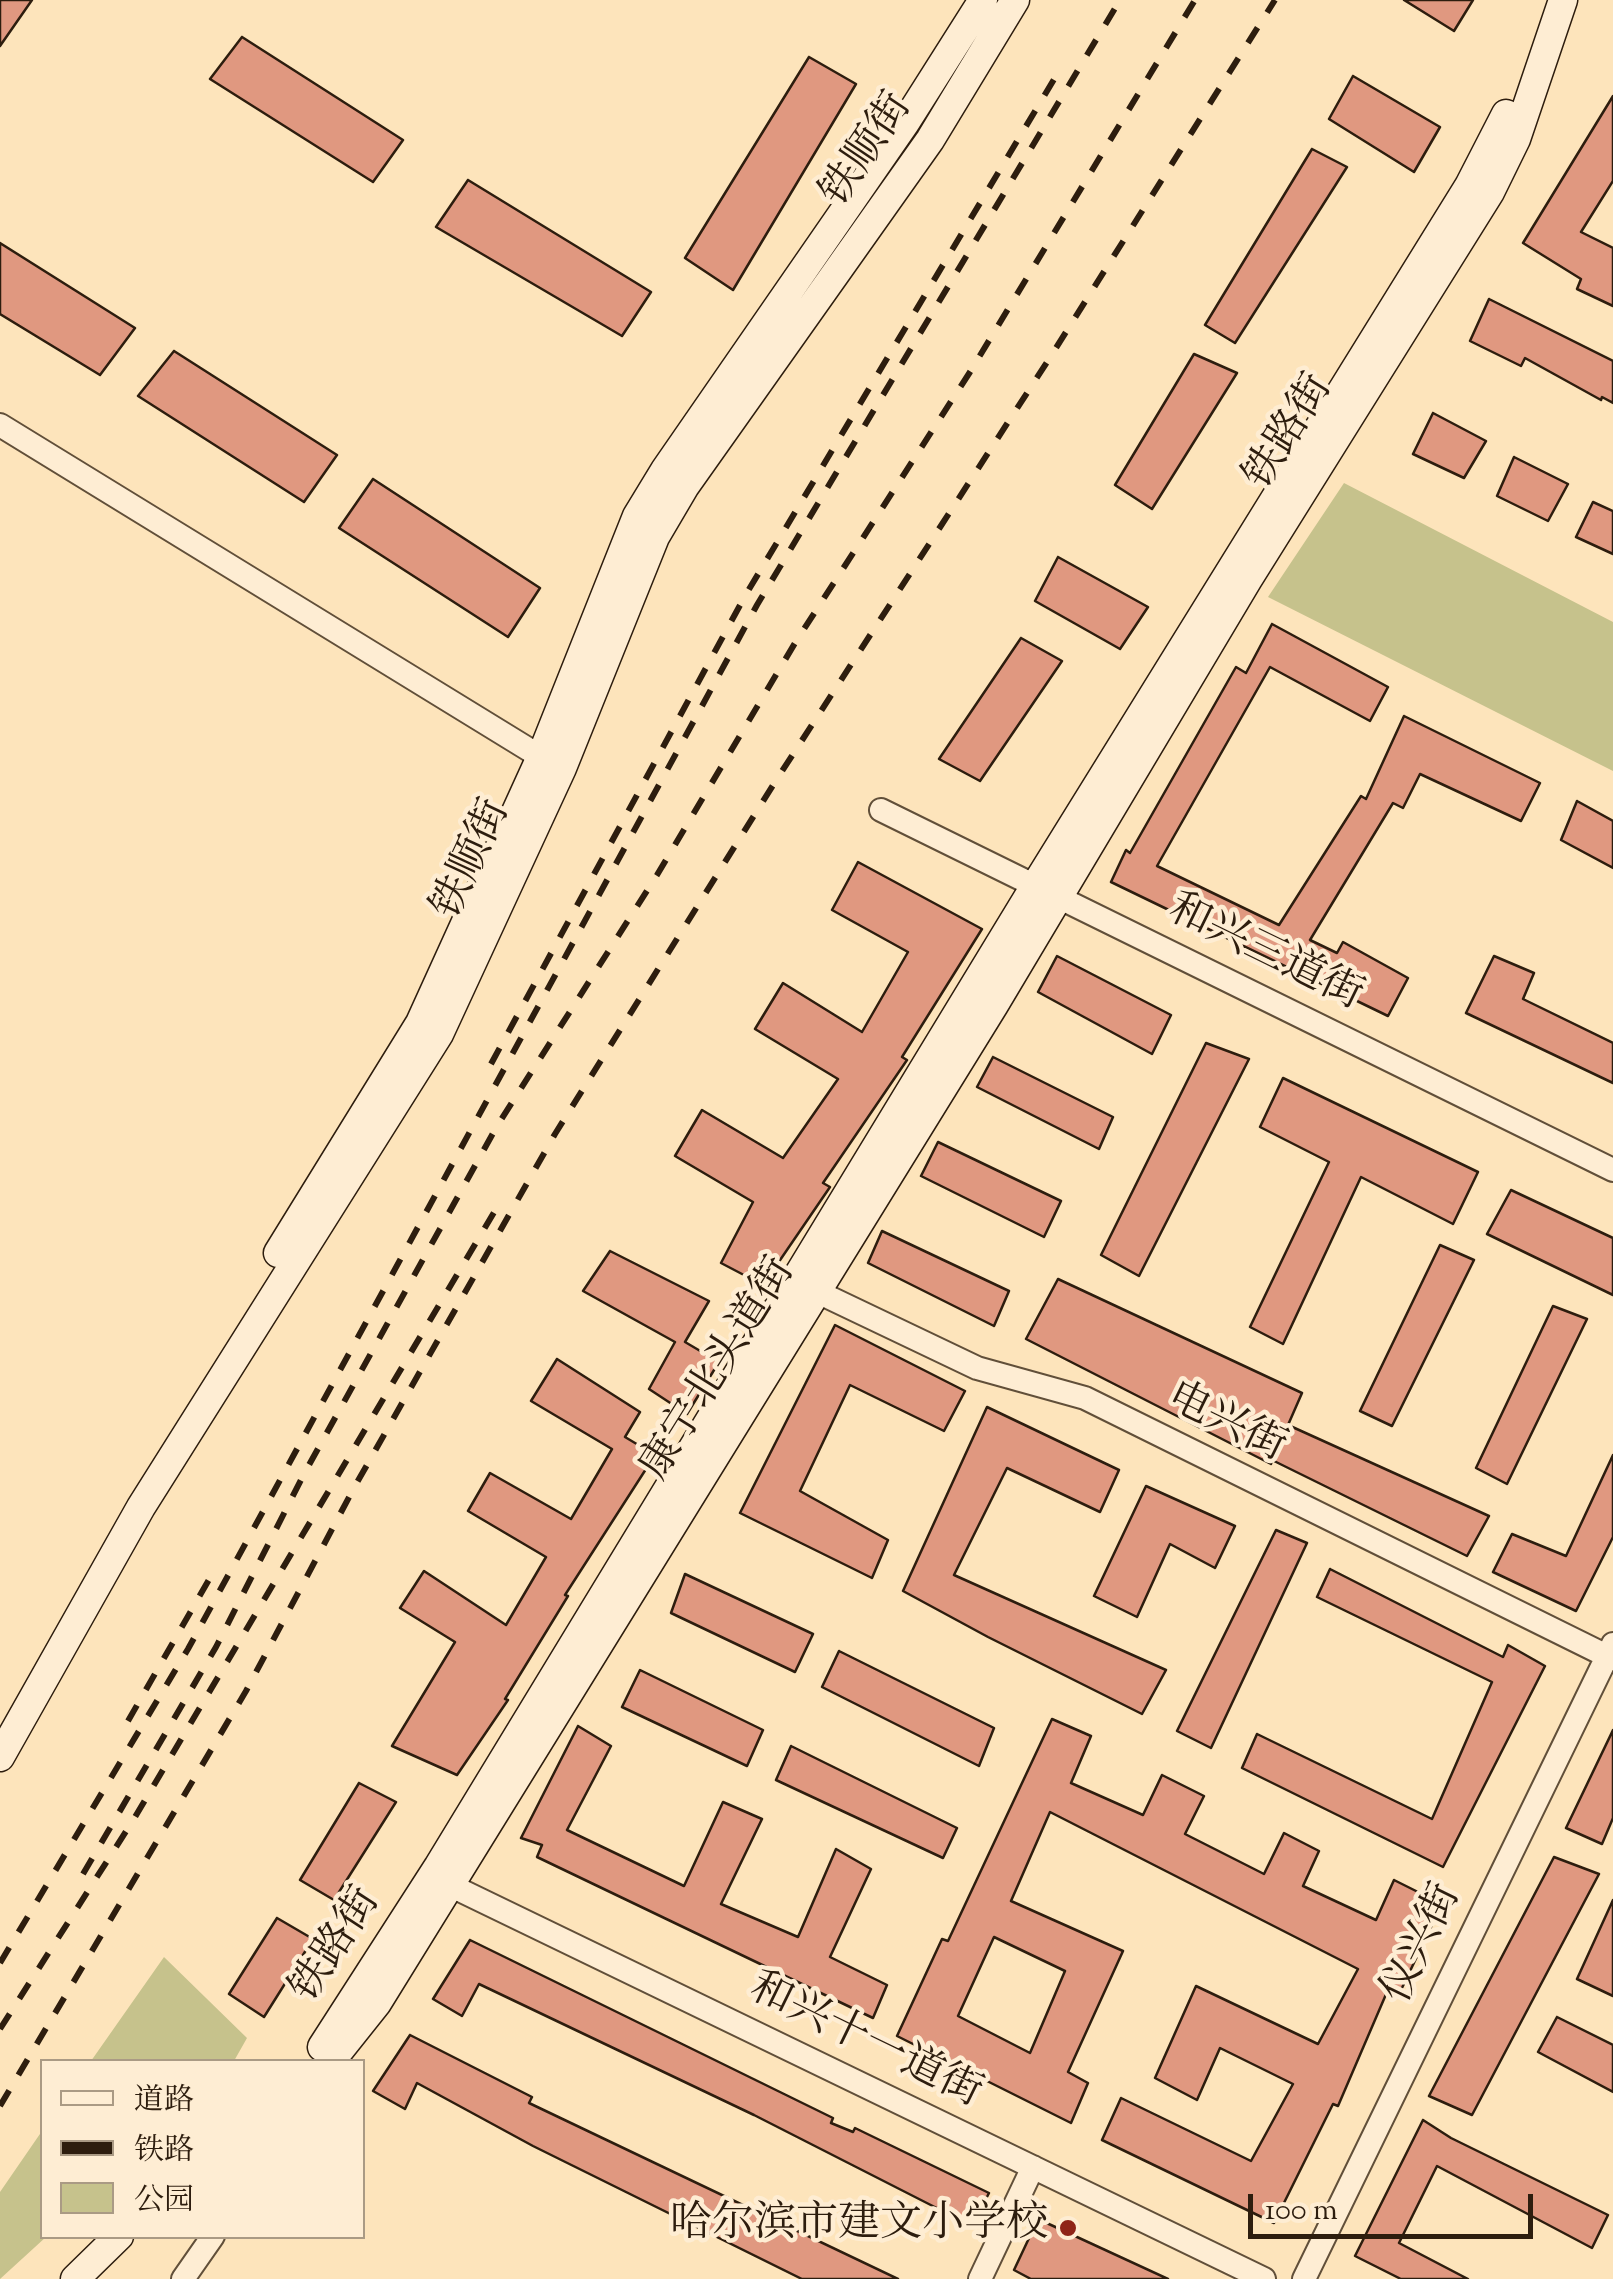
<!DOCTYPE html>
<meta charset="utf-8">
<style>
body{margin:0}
#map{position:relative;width:1613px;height:2279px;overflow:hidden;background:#fde4bb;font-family:"Sorts Mill Goudy","Noto Serif SC",serif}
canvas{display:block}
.legend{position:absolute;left:40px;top:2059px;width:325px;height:180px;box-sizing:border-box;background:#feedd3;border:2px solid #aa9a84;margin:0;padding:12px 18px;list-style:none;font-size:30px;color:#2d1d0e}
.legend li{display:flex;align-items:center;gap:20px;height:50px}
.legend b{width:50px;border:2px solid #aa9a84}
.scale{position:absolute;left:1248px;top:2194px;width:285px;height:45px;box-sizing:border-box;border:5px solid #2d1d0e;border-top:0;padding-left:12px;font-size:30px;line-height:35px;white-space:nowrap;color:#2d1d0e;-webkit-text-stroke:8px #feedd3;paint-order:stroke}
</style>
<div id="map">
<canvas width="1613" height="2279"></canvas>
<ul class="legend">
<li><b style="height:12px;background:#feedd3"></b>道路</li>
<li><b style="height:12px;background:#2d1d0e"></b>铁路</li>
<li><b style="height:28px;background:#c6c28c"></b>公园</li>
</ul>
<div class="scale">100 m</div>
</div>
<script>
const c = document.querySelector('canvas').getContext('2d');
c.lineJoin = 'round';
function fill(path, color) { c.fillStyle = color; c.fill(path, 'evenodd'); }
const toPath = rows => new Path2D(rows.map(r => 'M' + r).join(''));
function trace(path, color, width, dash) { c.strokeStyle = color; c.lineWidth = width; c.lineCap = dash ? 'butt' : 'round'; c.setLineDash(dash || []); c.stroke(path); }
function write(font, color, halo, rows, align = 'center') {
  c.font = font + ' "Sorts Mill Goudy","Noto Serif SC",serif'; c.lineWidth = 9; c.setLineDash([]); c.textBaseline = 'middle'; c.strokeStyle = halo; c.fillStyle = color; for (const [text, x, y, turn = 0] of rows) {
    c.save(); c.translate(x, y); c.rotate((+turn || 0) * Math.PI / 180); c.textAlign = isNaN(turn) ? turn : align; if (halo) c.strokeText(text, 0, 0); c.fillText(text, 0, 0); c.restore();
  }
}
fill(toPath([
 [1344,483,1613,622,1613,771,1268,597],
 [164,1957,247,2038,234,2061,91,2061],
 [42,2131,42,2236,46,2237,0,2279,0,2192]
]), '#c6c28c');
const building = toPath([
 [0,0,32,0,0,46,0,0],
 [1404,0,1473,0,1454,31,1404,0],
 [242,37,403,140,373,182,210,79,242,37],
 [809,57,856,84,733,290,685,258,809,57],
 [1353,76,1440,127,1414,172,1329,119,1353,76],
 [1613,96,1613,181,1581,232,1613,248,1613,306,1577,289,1581,279,1523,243,1613,96],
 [1312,149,1347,167,1235,343,1205,325,1312,149],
 [468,180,651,292,622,336,436,227,468,180],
 [0,243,135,328,100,375,0,314,0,243],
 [1489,299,1613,361,1613,403,1602,397,1601,400,1525,358,1521,366,1470,341,1489,299],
 [174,351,337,455,304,502,138,396,174,351],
 [1194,354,1237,373,1152,509,1115,485,1194,354],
 [1433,413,1486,441,1464,478,1413,454,1433,413],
 [1514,457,1568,484,1548,521,1497,496,1514,457],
 [373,479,540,588,508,637,339,528,373,479],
 [1593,502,1613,511,1613,554,1576,537,1593,502],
 [1058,557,1148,607,1120,649,1035,601,1058,557],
 [1272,624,1388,687,1370,721,1270,667,1157,866,1279,925,1361,796,1366,799,1404,716,1540,783,1521,821,1420,774,1403,808,1393,803,1310,940,1337,953,1343,942,1408,978,1388,1016,1111,882,1126,850,1130,853,1236,667,1246,673,1272,624],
 [1021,638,1062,661,980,781,939,759,1021,638],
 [1577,801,1613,821,1613,868,1561,840,1577,801],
 [858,862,982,929,902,1057,907,1060,823,1183,830,1187,763,1285,721,1263,753,1202,675,1156,702,1110,783,1158,838,1079,755,1029,783,983,862,1032,908,952,832,910,858,862],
 [1057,956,1171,1015,1152,1054,1038,992,1057,956],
 [1494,956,1534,973,1523,999,1613,1043,1613,1083,1466,1013,1494,956],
 [1206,1043,1249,1059,1139,1276,1101,1255,1206,1043],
 [993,1057,1113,1117,1099,1149,977,1087,993,1057],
 [1283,1078,1478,1172,1453,1224,1361,1177,1283,1344,1250,1327,1329,1162,1260,1127,1283,1078],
 [938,1142,1061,1201,1044,1237,921,1176,938,1142],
 [1511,1190,1613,1238,1613,1295,1487,1234,1511,1190],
 [882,1231,1009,1291,994,1326,868,1263,882,1231],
 [1440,1245,1474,1260,1392,1426,1360,1411,1440,1245],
 [610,1251,709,1301,685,1342,719,1362,687,1414,649,1389,675,1342,583,1291,610,1251],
 [1058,1279,1302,1393,1288,1425,1489,1516,1467,1556,1272,1460,1271,1464,1026,1339,1058,1279],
 [1553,1306,1587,1319,1507,1484,1476,1468,1553,1306],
 [835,1325,965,1391,944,1431,850,1385,800,1491,888,1540,872,1578,740,1513,835,1325],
 [557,1359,640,1412,625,1437,655,1455,565,1595,568,1596,505,1699,508,1700,457,1775,392,1746,455,1642,400,1608,424,1571,506,1625,546,1557,468,1511,490,1473,571,1519,612,1449,531,1401,557,1359],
 [987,1407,1119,1470,1100,1512,1007,1468,954,1575,1166,1670,1142,1714,988,1637,903,1591,987,1407],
 [1613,1455,1613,1537,1576,1611,1493,1572,1512,1534,1566,1556,1613,1455],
 [1146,1486,1235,1526,1215,1568,1170,1544,1137,1617,1094,1596,1146,1486],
 [1276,1530,1307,1543,1211,1748,1177,1731,1276,1530],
 [1330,1569,1503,1657,1508,1645,1545,1666,1443,1867,1242,1768,1257,1734,1432,1819,1492,1682,1317,1597,1330,1569],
 [685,1574,813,1634,795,1672,671,1613,685,1574],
 [839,1651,994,1728,979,1766,822,1687,839,1651],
 [640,1670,763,1730,747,1766,622,1707,640,1670],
 [1052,1719,1091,1736,1071,1783,1143,1815,1162,1775,1204,1796,1185,1834,1264,1874,1284,1833,1319,1851,1303,1886,1376,1920,1394,1880,1442,1904,1401,1990,1390,1985,1338,2106,1333,2104,1274,2223,1102,2140,1121,2098,1251,2161,1293,2084,1220,2048,1197,2100,1155,2078,1196,1986,1318,2044,1358,1969,1050,1812,1011,1901,1123,1951,1068,2072,1088,2083,1071,2123,897,2036,942,1939,948,1941,1052,1719],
 [994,1937,1065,1971,1030,2053,958,2016,994,1937],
 [578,1726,611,1746,567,1830,684,1886,723,1802,762,1819,721,1904,798,1937,836,1849,871,1869,830,1957,887,1985,873,2018,537,1857,542,1845,521,1838,578,1726],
 [1613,1730,1613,1818,1602,1844,1566,1828,1613,1730],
 [791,1746,957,1828,943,1858,776,1780,791,1746],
 [359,1783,396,1802,334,1900,300,1880,359,1783],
 [1554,1857,1599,1874,1472,2115,1429,2096,1554,1857],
 [1613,1900,1613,1996,1577,1979,1613,1900],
 [277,1918,313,1939,264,2017,229,1994,277,1918],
 [470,1940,833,2118,831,2123,853,2132,855,2128,989,2193,972,2226,754,2115,479,1984,462,2016,433,1999,470,1940],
 [1557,2017,1613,2045,1613,2092,1538,2052,1557,2017],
 [410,2035,532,2097,529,2103,898,2279,802,2279,533,2146,417,2083,405,2109,373,2091,410,2035],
 [1423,2120,1451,2138,1608,2215,1592,2248,1437,2166,1399,2243,1468,2279,1401,2279,1355,2256,1423,2120],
 [1038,2219,1168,2279,1031,2279,1014,2270,1038,2219]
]);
fill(building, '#e09880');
trace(building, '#2d1d0e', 2.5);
const tertiary = toPath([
 [0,425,541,757],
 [881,810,1613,1170],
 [803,1285,977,1368,1085,1398,1613,1659],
 [435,1878,1264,2279],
 [183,2279,213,2236],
 [980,2279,1033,2167],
 [1304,2279,1613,1644]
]);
const secondary = toPath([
 [278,1253,420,1023,541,757,637,516,665,470,905,123,983,0],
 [0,1757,141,1507,439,1034,562,768,655,537,685,486,930,140,1015,0],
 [322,2047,438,1867,1035,886,1469,186,1506,114],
 [330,2062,377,2003,994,1005,1248,579,1490,192,1516,139,1563,0],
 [75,2279,119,2236]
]);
trace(tertiary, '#614f39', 26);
trace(secondary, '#2d1d0e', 31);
trace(tertiary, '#feedd3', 22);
trace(secondary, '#feedd3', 28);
trace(toPath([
 [491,1064,745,596,1059,71],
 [128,1721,215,1569],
 [83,1874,216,1647,304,1474,497,1126,657,875,795,643,970,372,1195,0],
 [0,1963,188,1649,757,605,1120,0],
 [0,2029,132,1822,502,1199],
 [0,2106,246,1691,355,1486,555,1134,775,782,1049,359,1275,0]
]), '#2d1d0e', 6, [18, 18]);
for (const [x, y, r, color] of [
 [1068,2228,10,"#8f2418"]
]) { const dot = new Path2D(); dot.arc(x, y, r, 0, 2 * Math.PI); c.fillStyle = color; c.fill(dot); trace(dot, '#feedd3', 4); }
write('42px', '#2d1d0e', '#feedd3', [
 ["铁顺街",870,152,-56],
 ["铁路街",1292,434,-58],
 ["铁顺街",475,861,-65],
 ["和兴三道街",1264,956,26],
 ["康宁北头道街",721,1371,-58],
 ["电兴街",1225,1426,26],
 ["仪兴街",1425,1945,-64],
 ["铁路街",339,1947,-57],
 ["和兴十一道街",864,2044,26]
]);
write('42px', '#2d1d0e', '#feedd3', [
 ["哈尔滨市建文小学校",1048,2228]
], 'right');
</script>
